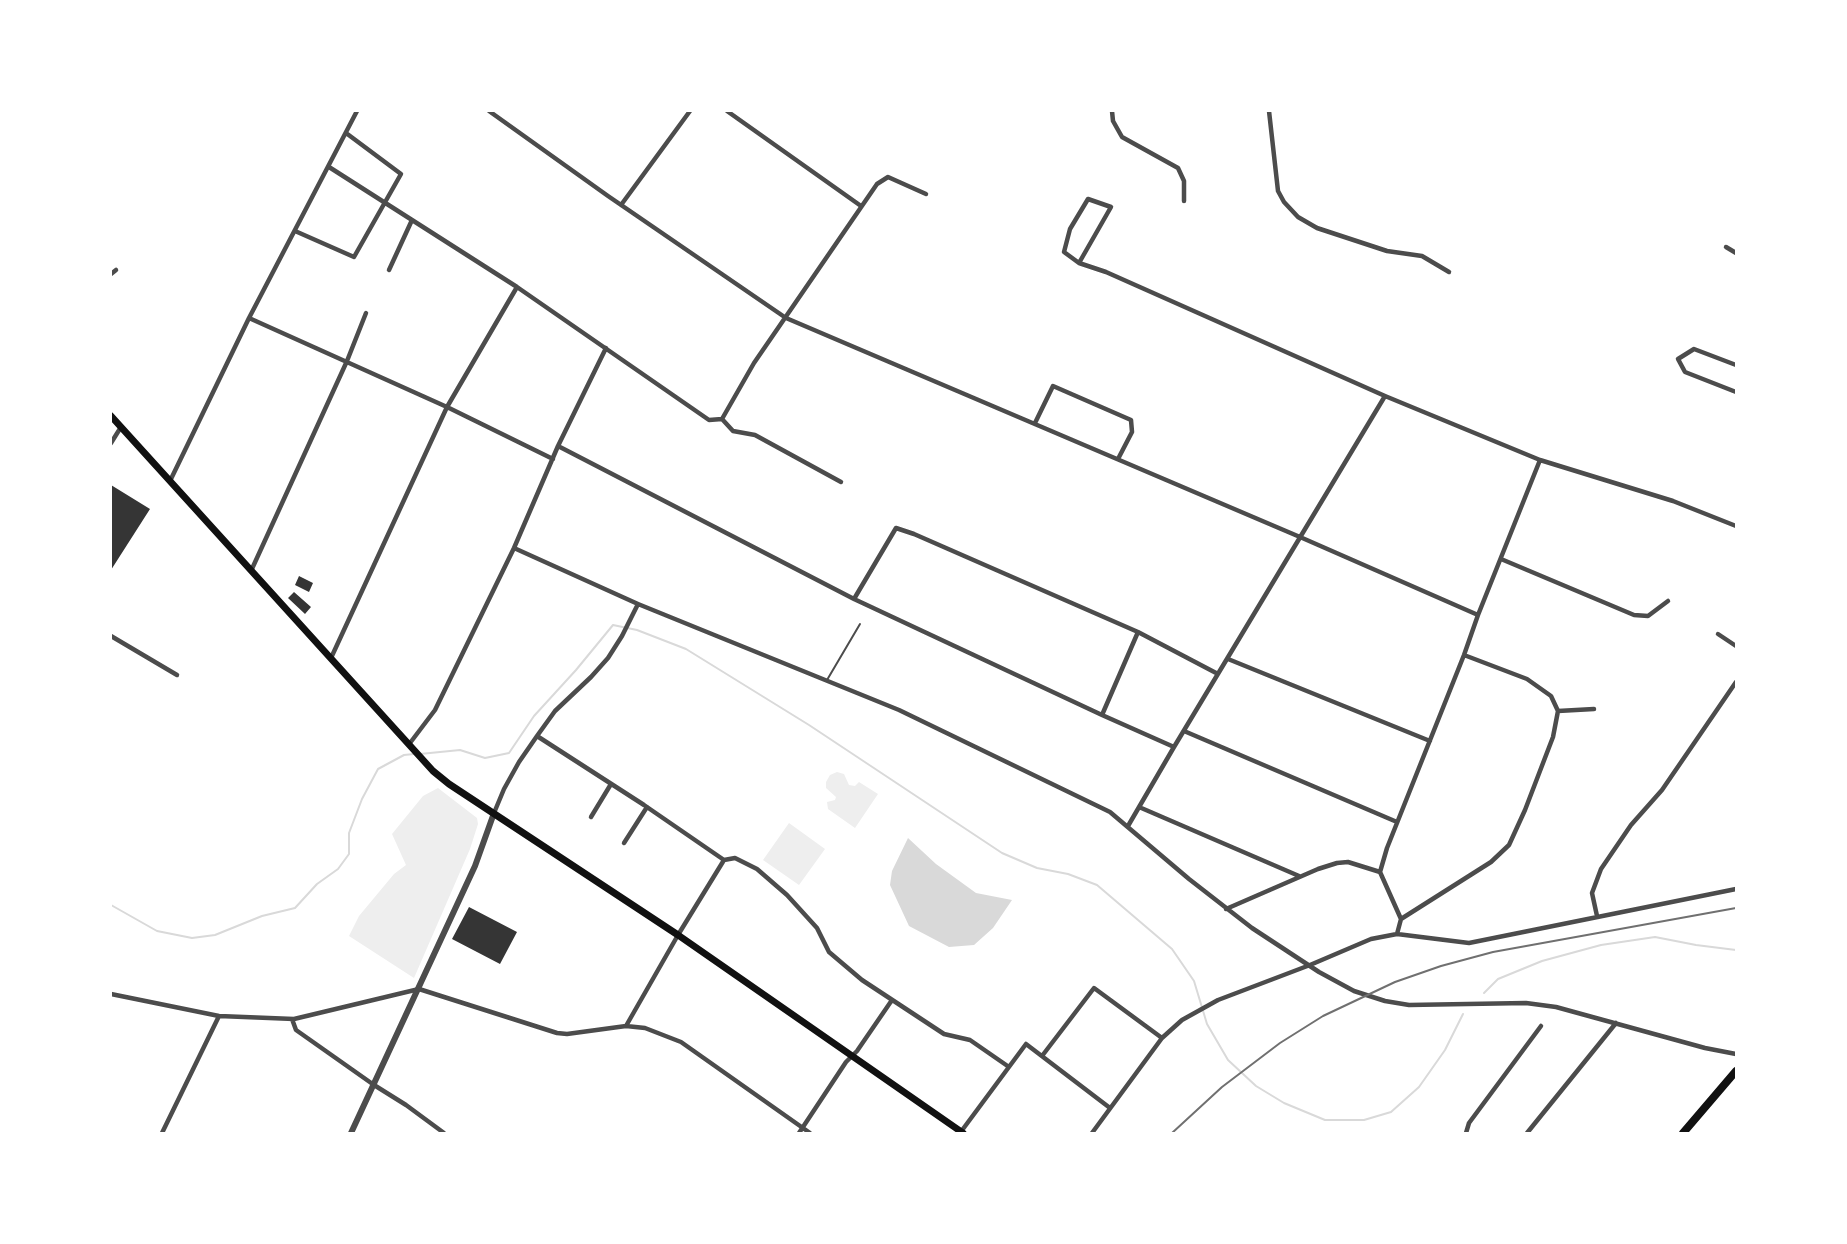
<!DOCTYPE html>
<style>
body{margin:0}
#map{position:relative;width:1847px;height:1244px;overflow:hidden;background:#fff;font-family:"IBM Plex Sans",sans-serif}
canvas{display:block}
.frame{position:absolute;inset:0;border:112px solid #fff;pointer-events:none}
</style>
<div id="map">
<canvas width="1847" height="1244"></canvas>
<div class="frame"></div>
</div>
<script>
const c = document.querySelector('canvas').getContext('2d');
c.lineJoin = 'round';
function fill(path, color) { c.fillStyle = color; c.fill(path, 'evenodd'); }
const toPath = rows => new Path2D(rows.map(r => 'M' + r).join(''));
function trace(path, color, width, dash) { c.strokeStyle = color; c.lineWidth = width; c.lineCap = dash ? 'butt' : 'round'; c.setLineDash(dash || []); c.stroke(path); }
fill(toPath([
 [837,772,844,774,849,785,855,786,859,782,878,794,855,828,828,809,827,802,835,800,836,797,826,788,826,782,830,775],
 [438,788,477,818,478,824,470,849,414,978,349,936,359,916,394,874,406,865,392,834,423,796],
 [789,823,825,849,799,885,763,860]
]), '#eee');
fill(toPath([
 [908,838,936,864,976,893,1012,900,993,928,974,945,949,947,909,926,890,885,892,871]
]), '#d9d9d9');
trace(toPath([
 [420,754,460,750,485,758,509,753,534,716,576,670,613,625,637,630,686,649,809,725,1002,853,1037,868,1068,874,1097,885,1172,949,1194,981,1207,1024,1228,1060,1256,1086,1284,1103,1325,1120,1364,1120,1391,1112,1419,1087,1445,1050,1463,1014],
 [111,905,157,931,192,938,215,935,262,916,295,908,317,884,338,869,349,854,349,833,362,799,378,769,404,755,414,754],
 [1484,993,1498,979,1542,961,1601,945,1655,937,1696,945,1736,950]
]), '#d9d9d9', 2);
fill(toPath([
 [111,485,150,509,111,570],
 [299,576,313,583,309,592,295,585],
 [294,592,311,607,305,614,288,598],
 [469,907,517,932,500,964,452,939]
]), '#353535');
trace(toPath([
 [827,680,860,624]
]), '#4c4c4c', 2);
trace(toPath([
 [489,111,608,196,786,318,1300,537,1478,615],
 [727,111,861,206],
 [1112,111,1113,121,1122,137,1178,168,1184,181,1184,201],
 [1269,111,1278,191,1284,202,1298,217,1317,228,1387,251,1422,256,1449,272],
 [329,167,517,287,709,420,722,419],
 [621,205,690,111],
 [295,231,354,257,401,174,346,133],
 [1726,247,1736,253],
 [1079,263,1111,207,1088,199,1070,229,1064,252,1079,263,1106,272,1385,396,1540,460,1673,501,1736,526],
 [389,270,412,220],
 [111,274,116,270],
 [249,318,447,407,553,459],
 [1736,365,1694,349,1678,359,1685,372,1736,392],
 [722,419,754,363,877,184,888,177,926,194],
 [722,419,733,431,755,435,841,482],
 [1035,423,1053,386,1131,420,1132,432,1118,459],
 [111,443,121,427],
 [558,446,854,599,1102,715,1174,747],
 [170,481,249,318,357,111],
 [514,548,638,604,899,710,1110,812,1189,879,1252,928,1319,972,1354,991,1385,1001,1409,1005,1526,1003,1556,1007,1705,1048,1736,1054],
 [1501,559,1634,615,1648,616,1668,601],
 [251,571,347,361,366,313],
 [854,599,896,528,914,534,1138,632,1218,674],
 [1718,634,1736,646],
 [111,636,177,675],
 [331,658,447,407,517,287],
 [1228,659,1430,741],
 [1558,711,1594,709],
 [1102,715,1138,632],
 [1184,731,1397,822],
 [537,736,644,805,724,860],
 [410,743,435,710,514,548,558,446,606,348],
 [1139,807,1299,876],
 [494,813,504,789,519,762,537,736,555,711,591,677,608,658,622,636,638,604],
 [591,817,611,784],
 [1128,826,1174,747,1385,396],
 [624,843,647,807],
 [724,860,735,858,757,869,787,895,817,928,829,952,862,980,944,1034,970,1040,1009,1067],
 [1380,872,1387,848,1464,655,1478,615,1540,460],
 [1226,909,1318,869,1337,863,1348,862,1380,872,1401,919,1397,934],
 [1597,916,1592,893,1601,869,1631,825,1662,790,1736,682],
 [1401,919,1491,862,1509,845,1525,810,1553,737,1558,711,1551,696,1527,679,1464,655],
 [111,994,219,1016,294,1019,419,989,557,1033,567,1034,626,1026,645,1028,681,1042,810,1133],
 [292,1019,296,1030,374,1085,406,1105,444,1133],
 [626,1026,678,935,724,860],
 [1042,1056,1094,988,1162,1038],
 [162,1133,219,1016],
 [799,1133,846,1062,857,1051,892,1000],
 [960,1133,1026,1044,1110,1108],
 [1092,1133,1162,1038,1182,1020,1218,1000,1310,965,1371,939,1397,934,1469,943,1736,889],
 [1466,1133,1469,1123,1541,1026],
 [1527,1133,1616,1023]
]), '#4c4c4c', 4.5);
trace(toPath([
 [351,1133,475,866,494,813]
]), '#4c4c4c', 6);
trace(toPath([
 [111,416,433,771,449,784,678,935,963,1133]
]), '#111', 7);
trace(toPath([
 [1683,1133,1736,1071]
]), '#111', 8);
trace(toPath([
 [1172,1133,1222,1087,1280,1043,1323,1016,1395,982,1441,966,1493,952,1736,908]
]), '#707070', 2);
</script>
